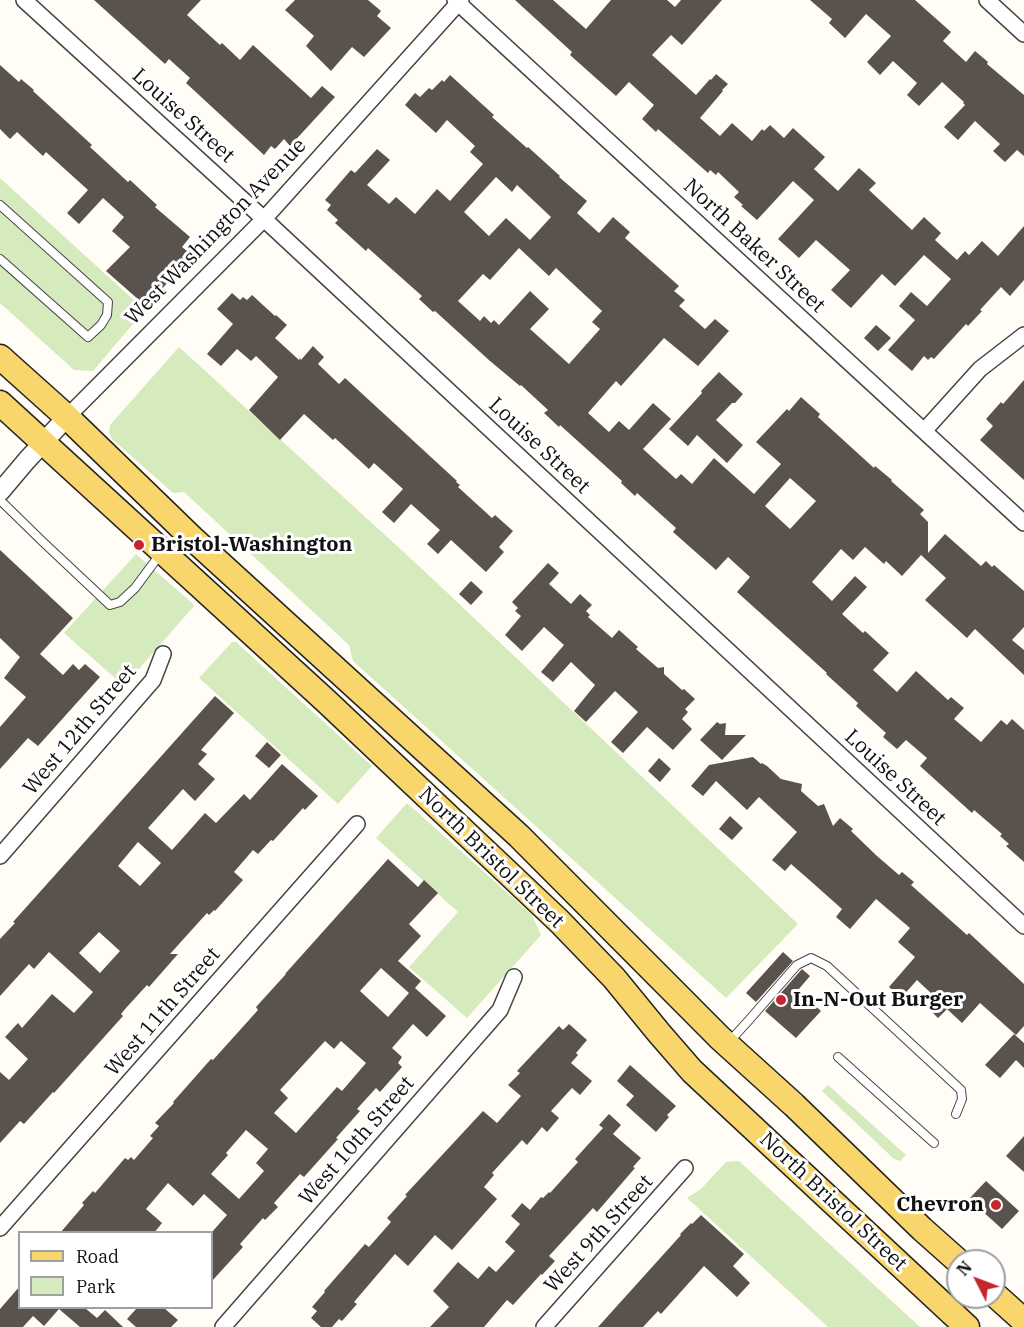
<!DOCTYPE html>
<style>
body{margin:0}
#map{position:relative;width:1024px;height:1327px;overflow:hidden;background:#fffdf5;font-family:"IBM Plex Serif",serif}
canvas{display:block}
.legend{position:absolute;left:18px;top:1231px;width:195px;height:78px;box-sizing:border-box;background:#fff;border:2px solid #a0a0a0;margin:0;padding:8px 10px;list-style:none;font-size:18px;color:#111}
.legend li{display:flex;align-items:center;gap:12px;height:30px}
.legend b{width:30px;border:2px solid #a0a0a0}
.north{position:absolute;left:946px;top:1249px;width:60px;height:60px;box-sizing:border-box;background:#fff;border:2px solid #a0a0a0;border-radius:50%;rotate:312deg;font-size:16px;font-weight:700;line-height:24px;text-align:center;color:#111}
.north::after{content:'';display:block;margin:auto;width:21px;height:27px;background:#c4262e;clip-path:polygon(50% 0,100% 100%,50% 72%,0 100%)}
</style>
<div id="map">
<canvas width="1024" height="1327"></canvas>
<ul class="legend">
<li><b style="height:8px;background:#f9d66b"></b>Road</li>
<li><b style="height:16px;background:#d5ebbd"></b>Park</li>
</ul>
<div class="north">N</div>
</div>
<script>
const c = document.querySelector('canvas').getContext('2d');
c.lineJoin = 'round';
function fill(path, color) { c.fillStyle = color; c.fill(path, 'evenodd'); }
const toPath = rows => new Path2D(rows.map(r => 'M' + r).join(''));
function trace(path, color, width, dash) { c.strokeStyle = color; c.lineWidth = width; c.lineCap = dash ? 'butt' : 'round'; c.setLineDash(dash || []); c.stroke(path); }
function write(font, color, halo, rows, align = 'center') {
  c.font = font + ' "IBM Plex Serif",serif'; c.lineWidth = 6; c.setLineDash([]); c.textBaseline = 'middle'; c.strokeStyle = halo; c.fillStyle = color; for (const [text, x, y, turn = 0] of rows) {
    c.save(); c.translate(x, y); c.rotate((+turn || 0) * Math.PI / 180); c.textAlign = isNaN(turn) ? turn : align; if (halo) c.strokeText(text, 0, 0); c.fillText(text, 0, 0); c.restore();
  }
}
fill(toPath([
 [0,178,148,313,132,325,93,371,74,370,0,303],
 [179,347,420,567,798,924,726,998,353,661,349,645,184,492,173,493,112,439,109,433,110,425],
 [136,554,192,603,194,606,124,686,64,633],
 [232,642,236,642,372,766,338,804,199,678],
 [407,803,532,915,541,935,467,1018,409,967,458,912,376,838],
 [828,1085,906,1155,900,1161,894,1159,822,1091],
 [739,1161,920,1327,828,1327,687,1198,701,1189,726,1162]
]), '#d5ebbd');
fill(toPath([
 [94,0,201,0,187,15,220,45,222,43,240,60,253,45,311,98,322,86,335,97,290,146,284,139,275,149,271,146,264,155,186,83,190,78,169,59,165,64],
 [295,0,368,0,381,11,377,16,391,28,364,57,352,47,331,71,306,46,314,36,285,10],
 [515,0,553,0,586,29,611,0,667,0,675,7,681,0,722,0,682,45,671,35,652,55,696,95,710,79,711,80,716,74,728,84,722,90,723,91,700,118,720,136,732,123,752,141,762,129,764,131,770,125,784,138,793,128,825,157,814,169,838,191,859,168,876,183,869,190,912,230,924,217,941,233,935,240,957,260,965,251,969,255,982,241,998,256,1024,226,1024,280,1010,296,1001,287,980,310,982,311,968,326,966,324,934,359,931,357,928,360,924,356,912,371,888,350,915,320,899,306,911,292,927,306,951,279,924,255,895,286,882,274,851,308,831,290,850,270,816,240,799,258,778,239,814,200,793,181,757,220,741,206,743,205,734,197,739,192,718,172,716,175,710,170,708,173,658,129,656,132,642,119,654,105,629,82,616,96,570,55,572,52],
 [810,0,915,0,951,32,943,41,966,62,975,51,988,62,987,64,1024,95,1024,156,1017,150,1005,162,993,151,1000,144,975,121,958,140,944,127,965,105,963,103,964,102,942,82,919,106,907,95,917,83,893,61,880,75,867,62,891,36,866,14,845,38,829,23,832,19],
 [0,65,19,82,21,79,34,90,33,91,92,145,90,147,128,182,130,180,157,205,155,207,190,237,182,247,187,251,182,257,186,262,160,291,162,293,148,308,106,271,130,247,112,231,124,217,103,198,79,224,67,213,88,190,46,152,43,156,17,132,10,139,0,129],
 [450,75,494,115,492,117,527,148,528,147,560,176,559,177,587,201,577,213,599,233,613,217,630,232,625,238,679,286,674,291,685,300,679,306,705,329,715,319,729,331,698,366,664,338,621,386,616,381,588,413,609,432,619,421,629,430,653,403,671,419,643,449,676,479,681,474,692,484,714,458,754,494,781,464,756,442,787,409,789,411,801,397,820,414,818,417,874,468,875,466,892,480,891,481,924,510,920,514,928,522,928,553,945,534,981,566,986,561,992,567,994,565,1024,591,1024,627,1012,640,1024,650,1024,675,975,629,967,638,925,600,946,578,921,555,902,576,886,561,884,564,865,547,853,560,841,549,812,582,832,601,855,576,867,587,842,614,863,633,865,631,889,653,873,670,897,692,916,671,948,700,951,697,964,708,954,719,981,742,1001,720,1007,725,1012,719,1024,730,1024,862,1006,846,1009,844,1000,836,1002,834,974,810,972,813,920,766,927,758,906,740,897,749,883,737,886,733,856,706,858,703,826,674,827,673,737,592,750,577,728,557,716,570,673,532,676,528,637,493,635,496,621,483,622,481,560,425,559,427,544,413,548,410,521,385,520,386,490,361,435,311,433,312,419,299,422,296,368,248,366,251,335,223,338,220,327,210,331,205,325,200,351,170,355,173,377,149,390,160,367,185,389,204,396,197,415,214,437,189,450,201,483,164,470,152,475,146,447,120,436,133,405,105,415,93,420,97,429,88,432,90,442,80,444,82],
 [496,177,512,192,517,185,551,217,530,240,506,218,489,236,464,212],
 [519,248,549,276,556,268,602,311,592,322,600,329,569,364,530,329,549,309,530,291,499,325,494,320,491,323,484,316,480,321,458,301,483,274,490,280],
 [790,478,816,501,790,529,765,506],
 [232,293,240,300,243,297,247,300,252,295,275,316,276,315,287,325,275,338,299,360,300,358,301,360,313,346,324,357,318,364,339,384,345,378,457,481,456,482,460,485,458,487,492,518,495,515,513,531,499,547,504,552,486,572,451,540,438,554,427,544,440,530,411,504,394,523,382,512,403,489,374,463,369,469,335,438,333,440,304,414,280,440,249,410,278,377,256,356,251,361,237,349,221,366,207,354,233,324,217,309],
 [876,325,891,338,878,351,864,338],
 [719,372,743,394,735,403,732,403,716,420,743,445,727,463,697,435,688,446,669,429,702,393,701,391],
 [1024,380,1024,480,980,440,993,426,986,419,1001,402,1003,404],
 [0,550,73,618,40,654,63,675,73,664,79,670,85,664,100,677,38,746,28,738,0,769,0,727,26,697,4,678,20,657,0,638],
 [548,563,559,573,549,584,571,604,580,594,592,605,586,611,590,615,588,617,612,638,619,630,638,647,636,649,658,668,664,667,664,674,682,690,684,689,695,699,685,709,688,712,682,719,692,729,673,750,647,727,623,753,611,742,638,712,615,691,586,722,574,711,595,685,571,662,553,682,541,672,564,645,544,627,522,651,505,635,521,616,515,611,518,608,512,602],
 [471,581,483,592,471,605,459,594],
 [215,696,234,713,201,750,207,754,198,764,215,779,195,801,183,789,148,828,172,850,205,813,216,823,244,794,250,800,282,764,318,796,305,810,303,808,273,841,271,840,258,854,253,850,234,872,243,880,215,911,214,910,209,915,207,913,170,954,178,954,149,987,147,985,126,1008,121,1014,123,1016,54,1093,53,1092,24,1124,20,1121,0,1143,0,1072,9,1080,28,1059,5,1037,18,1023,22,1028,52,994,74,1013,93,992,49,952,34,969,29,964,0,996,0,939,15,923,13,922],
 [138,842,161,863,140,886,118,866],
 [99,932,120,951,100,973,79,953],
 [717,722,720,724,726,723,725,735,746,735,722,760,700,740],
 [267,742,281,755,269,768,255,756],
 [753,757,761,764,762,763,767,766,781,779,802,784,801,791,818,806,824,804,833,826,840,818,853,829,851,831,877,856,899,875,902,872,914,882,911,885,967,935,969,933,1024,984,1024,1026,1016,1035,980,1003,962,1023,947,1009,938,1018,930,1010,934,996,917,980,901,998,889,987,915,957,898,942,910,928,876,899,850,929,836,917,842,909,806,877,791,864,785,871,772,860,797,832,759,797,747,810,716,781,703,796,691,786,709,765],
 [659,758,671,769,660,782,648,771],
 [730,816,743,828,732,840,719,829],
 [388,859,418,887,424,880,438,893,409,924,421,936,398,961,421,981,415,988,446,1016,427,1037,413,1024,392,1048,402,1057,398,1063,402,1067,380,1092,376,1088,357,1109,360,1111,336,1138,338,1139,304,1177,300,1174,274,1203,278,1207,265,1220,263,1218,240,1244,243,1247,212,1281,212,1232,227,1215,204,1194,193,1206,168,1183,146,1209,162,1223,154,1233,60,1233,84,1205,82,1203,93,1191,95,1193,125,1158,128,1160,131,1157,134,1160,153,1138,150,1136,159,1126,155,1123,174,1103,173,1102,211,1059,213,1060,258,1010,256,1007,286,974,285,974],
 [381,968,409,993,388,1017,360,991],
 [325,1041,334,1049,341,1041,366,1063,342,1091,337,1087,296,1133,274,1113,288,1098,280,1090],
 [246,1130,268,1149,256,1163,264,1171,239,1199,211,1174,228,1155,226,1153],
 [783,952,793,961,756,1002,746,993],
 [802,969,810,976,798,990,821,1011,796,1038,765,1011],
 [569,1024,587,1040,576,1053,578,1055,571,1063,592,1081,580,1095,572,1088,551,1111,559,1118,547,1132,542,1127,527,1145,522,1140,492,1173,494,1175,484,1187,497,1199,452,1250,435,1235,408,1266,395,1254,354,1302,357,1304,342,1321,339,1319,332,1327,321,1327,311,1318,317,1311,312,1307,325,1292,324,1291,365,1244,369,1247,391,1222,387,1218,407,1196,405,1195,483,1111,497,1123,521,1096,508,1085,520,1073,517,1071,559,1026,563,1030],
 [1014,1034,1024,1043,1024,1068,1016,1060,1000,1078,985,1065],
 [630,1065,676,1106,667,1115,669,1117,656,1132,626,1105,634,1096,617,1081],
 [609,1114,621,1125,613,1134,641,1158,633,1167,635,1168,597,1212,593,1208,549,1256,555,1261,542,1275,541,1274,513,1305,507,1300,484,1327,430,1327,449,1307,433,1291,458,1262,478,1279,489,1266,496,1272,515,1251,505,1242,520,1224,511,1216,522,1203,530,1210,541,1197,543,1198,549,1192,550,1193,578,1162,575,1159,603,1128,599,1125],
 [1024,1136,1024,1172,1006,1156],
 [986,1181,1019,1211,1002,1229,969,1199],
 [701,1215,744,1254,733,1266,750,1283,737,1297,704,1266,661,1314,658,1311,643,1327,598,1327,681,1235,680,1234,691,1223,692,1224],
 [20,1286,20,1308,85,1308,97,1318,105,1310,123,1327,80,1327,59,1309,44,1326,33,1316,23,1327,0,1327,0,1309],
 [137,1308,164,1308,178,1320,171,1327,136,1327,127,1319]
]), '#5a524d');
const service = toPath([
 [0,205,108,302,107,315,101,325,88,337,0,259],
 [0,500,43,542,110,605,120,602,135,588,161,553],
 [729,1042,749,1020,797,965,811,958,827,966,961,1090,962,1099,956,1114],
 [838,1057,934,1143]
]);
const minor = toPath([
 [24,0,264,219,1024,926],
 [455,0,1024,523],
 [987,0,1024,34],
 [67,417,264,219,461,0],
 [924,431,980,369,1024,335],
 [0,856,153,680,163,654],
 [0,1228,357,824],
 [223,1327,500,1010,514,977],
 [544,1327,685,1168]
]);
const tertiary = toPath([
 [0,492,27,460,67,417]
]);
const primary = toPath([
 [0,357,67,417,192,538,519,836,720,1038,794,1105,922,1229,958,1261],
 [0,403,326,701,560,922,614,978,659,1033,692,1071,967,1327],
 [994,1294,1024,1321]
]);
trace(service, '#444', 10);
trace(minor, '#444', 18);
trace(tertiary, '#444', 21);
trace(primary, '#222', 27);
trace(service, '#fff', 8);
trace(minor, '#fff', 15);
trace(tertiary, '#fff', 18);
trace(primary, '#f9d66b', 24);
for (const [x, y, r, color] of [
 [139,545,6,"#c4262e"],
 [781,1000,6,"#c4262e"],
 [996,1205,6,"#c4262e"]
]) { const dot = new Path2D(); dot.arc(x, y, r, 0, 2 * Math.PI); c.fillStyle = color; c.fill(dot); trace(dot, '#fff', 2); }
write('21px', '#111', '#fff', [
 ["Louise Street",183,116,42],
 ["West Washington Avenue",216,232,-46],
 ["North Baker Street",754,246,43],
 ["Louise Street",539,446,43],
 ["West 12th Street",80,730,-50],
 ["Louise Street",895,778,43],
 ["North Bristol Street",491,858,44],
 ["West 11th Street",163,1012,-49],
 ["West 10th Street",357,1141,-49],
 ["North Bristol Street",833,1202,43],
 ["West 9th Street",599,1234,-48]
]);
write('bold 21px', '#111', '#fff', [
 ["Bristol-Washington",151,545],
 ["In-N-Out Burger",793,1000],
 ["Chevron",984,1205,"right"]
], 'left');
</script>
